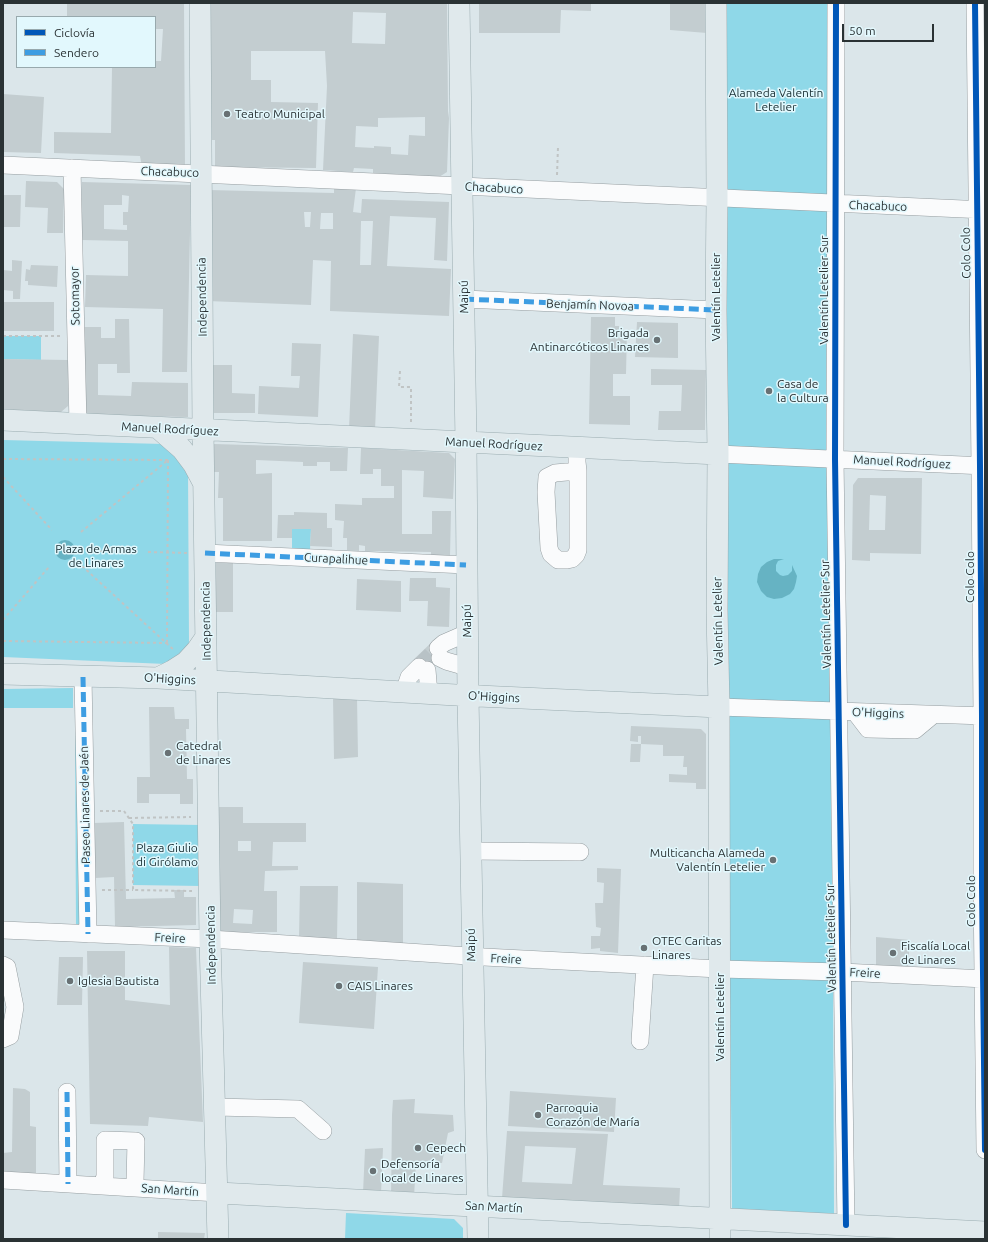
<!DOCTYPE html>
<meta charset="utf-8">
<style>
body{margin:0}
#map{position:relative;width:988px;height:1242px;overflow:hidden;background:#dbe6ea;font-family:Ubuntu,sans-serif}
canvas{display:block}
.frame{position:absolute;inset:0;border:4px solid #2a3234;pointer-events:none}
.legend{position:absolute;left:16px;top:16px;width:140px;height:52px;box-sizing:border-box;background:#e2f8fd;border:1px solid #98a9ad;margin:0;padding:5px 7px;list-style:none;font-size:12px;color:#2a3234}
.legend li{display:flex;align-items:center;gap:8px;height:20px}
.legend b{width:20px;border:1px solid #98a9ad}
.scale{position:absolute;left:842px;top:24px;width:92px;height:18px;box-sizing:border-box;border:2px solid #2a3234;border-top:0;padding-left:5px;font-size:12px;line-height:14px;white-space:nowrap;color:#2a3234;-webkit-text-stroke:3px #e2f8fd;paint-order:stroke}
</style>
<div id="map">
<canvas width="988" height="1242"></canvas>
<div class="frame"></div>
<ul class="legend">
<li><b style="height:5px;background:#0057b8"></b>Ciclovía</li>
<li><b style="height:5px;background:#3d9de2"></b>Sendero</li>
</ul>
<div class="scale">50 m</div>
</div>
<script>
const c = document.querySelector('canvas').getContext('2d');
c.lineJoin = 'round';
function fill(path, color) { c.fillStyle = color; c.fill(path, 'evenodd'); }
const toPath = rows => new Path2D(rows.map(r => 'M' + r).join(''));
function trace(path, color, width, dash) { c.strokeStyle = color; c.lineWidth = width; c.lineCap = dash ? 'butt' : 'round'; c.setLineDash(dash || []); c.stroke(path); }
function write(font, color, halo, rows, align = 'center') {
  c.font = font + ' Ubuntu,sans-serif'; c.lineWidth = 3; c.setLineDash([]); c.textBaseline = 'middle'; c.strokeStyle = halo; c.fillStyle = color; for (const [text, x, y, turn = 0] of rows) {
    c.save(); c.translate(x, y); c.rotate((+turn || 0) * Math.PI / 180); c.textAlign = isNaN(turn) ? turn : align; if (halo) c.strokeText(text, 0, 0); c.fillText(text, 0, 0); c.restore();
  }
}
fill(toPath([
 [721,3,829,3,834,1215,732,1210],
 [3,336,41,336,41,360,3,359],
 [3,440,164,444,188,469,189,644,185,651,166,664,3,657],
 [292,529,311,529,310,550,292,549],
 [73,688,73,708,3,708,3,689],
 [75,726,81,727,85,930,76,930],
 [133,824,202,825,202,886,133,885],
 [346,1213,454,1219,463,1228,463,1239,345,1239]
]), '#8fd8e8');
fill(toPath([
 '55 550a10 10 0 1 1 20 0a10 10 0 1 1-20 0Z',
 [774,559,784,559,778,561,776,565,776,571,780,575,783,576,788,575,792,571,792,565,797,576,796,582,794,589,790,594,782,598,774,599,767,597,761,591,757,582,758,574,761,567,767,562]
]), '#66b3c3');
fill(toPath([
 [67,3,184,3,185,168,142,167,140,156,54,153,54,132,111,133,112,67,155,67,155,61,161,61,163,29,155,29,155,17,67,17],
 [210,3,447,3,448,111,449,118,447,172,439,177,373,173,373,169,354,168,353,172,323,170,327,86,325,51,251,51,251,80,271,80,271,102,318,103,316,168,215,167,215,140,210,140],
 [353,12,386,13,385,44,352,43],
 [425,117,425,136,409,135,408,155,391,154,391,147,374,146,374,148,355,147,356,126,378,127,378,118],
 [479,3,591,3,591,11,561,10,560,33,479,33],
 [670,3,707,3,707,33,670,30],
 [3,94,44,97,41,153,3,152],
 [26,181,57,182,64,189,63,233,47,233,48,208,25,207],
 [82,182,191,185,187,372,162,372,163,309,85,307,86,275,128,276,128,241,81,240],
 [122,195,129,196,128,212,123,212,123,225,127,225,127,230,104,229,104,205,122,205],
 [334,187,356,188,353,212,361,213,362,199,449,202,447,261,434,260,436,218,390,216,387,266,451,269,449,316,330,311,331,261,313,260,311,305,207,301,208,190,334,193],
 [304,212,311,212,310,227,305,227],
 [321,213,333,213,333,229,320,229],
 [361,221,373,221,371,265,360,265],
 [3,195,21,195,20,227,3,227],
 [12,260,22,261,20,299,13,299,13,291,3,290,3,270,12,271],
 [31,265,58,266,57,287,28,285,28,281,25,281,26,269,30,270],
 [3,302,54,302,54,331,3,331],
 [591,317,615,317,615,326,619,326,619,330,627,330,626,374,613,374,613,396,630,396,630,425,589,424],
 [115,319,129,319,130,373,117,373,117,364,98,364,98,395,131,396,132,382,188,383,188,417,82,415,81,327,101,327,101,338,115,338],
 [637,322,678,323,678,358,635,357],
 [353,334,379,336,375,430,349,429],
 [292,343,321,344,318,417,258,414,259,386,299,388,300,376,291,376],
 [3,359,68,360,68,406,61,412,3,411],
 [211,365,232,365,232,393,255,394,255,413,211,413],
 [651,369,706,370,705,430,658,430,659,411,681,411,682,385,651,385],
 [214,444,348,448,347,471,330,471,330,462,317,462,317,466,303,466,303,462,256,460,256,474,272,473,272,541,223,541,223,498,218,498,219,472,214,472],
 [361,448,449,453,455,459,453,499,423,497,424,471,402,470,402,534,432,534,432,511,451,511,450,556,431,556,431,552,365,551,365,546,359,545,359,551,347,550,347,538,343,538,344,521,335,520,335,504,362,505,362,498,394,498,394,486,381,486,381,469,373,469,373,474,360,474],
 [858,478,922,478,921,554,870,553,870,561,852,560,853,485],
 [870,495,886,496,885,530,869,530],
 [294,512,327,513,327,528,332,528,332,547,310,546,311,529,292,529,292,538,277,538,278,515,294,515],
 [216,563,233,563,233,612,216,612],
 [410,578,436,578,436,587,450,588,449,627,427,626,428,601,409,601],
 [357,579,401,581,401,612,356,610],
 [432,642,443,655,424,673,413,660],
 [333,697,357,697,358,757,334,759],
 [149,707,174,707,175,719,189,719,189,729,186,729,187,779,193,779,193,804,180,804,180,794,149,794,149,803,137,803,137,777,150,777],
 [631,726,701,729,706,734,706,789,696,789,696,783,669,782,669,774,687,775,687,767,683,767,684,756,663,756,663,745,641,744,640,762,630,762,631,744,641,744,641,736,638,736,638,742,630,741],
 [215,807,243,807,243,823,306,823,306,842,273,842,272,866,298,866,298,870,265,871,264,891,277,891,277,932,216,932],
 [238,841,251,841,251,851,238,851],
 [234,909,253,910,252,924,233,923],
 [124,822,126,899,175,898,174,890,184,890,184,897,196,897,196,925,115,927,114,877,95,878,93,823],
 [597,868,621,869,618,953,600,951,600,948,591,949,591,936,600,936,601,928,596,927,595,903,603,903,604,883,597,882],
 [357,882,403,884,403,945,357,942],
 [300,886,338,886,337,939,299,938],
 [876,937,910,940,908,967,876,966],
 [169,947,196,948,203,1122,149,1117,148,1126,90,1124,87,951,125,951,125,1000,170,1005],
 [59,957,83,957,82,1005,57,1005],
 [303,962,378,967,374,1029,299,1023],
 [13,1088,25,1089,30,1092,30,1126,36,1127,36,1175,3,1174,3,1153,12,1152],
 [510,1091,616,1098,614,1132,508,1126],
 [415,1099,414,1113,453,1115,454,1131,448,1133,442,1163,416,1163,414,1197,391,1199,392,1115,393,1100],
 [507,1131,608,1134,603,1185,680,1188,679,1209,502,1198],
 [525,1146,576,1148,572,1184,522,1182],
 [383,1148,381,1193,363,1193,365,1149],
 [158,1232,205,1233,204,1239,158,1239]
]), '#c3cdd0');
trace(toPath([
 [419,667,438,648]
]), '#b8c2c6', 17, [17, 8]);
const minor = toPath([
 [836,3,835,459,846,1225],
 [975,3,980,466,982,716,982,885,985,1150],
 [3,165,985,210],
 [72,168,78,424],
 [464,299,716,310],
 [577,448,577,462,578,471,578,550,576,555,572,559,567,560,558,560,551,554,549,548,546,492,547,477,555,473,578,471],
 [718,454,985,466],
 [205,553,466,565],
 [438,648,444,643,467,633],
 [440,658,446,661,467,667],
 [427,670,429,694],
 [83,677,88,934],
 [404,692,409,677,419,667],
 [719,707,985,716],
 [855,712,868,729,915,730,933,715],
 [470,851,580,852],
 [3,930,210,939,484,957,719,969,842,972,985,979],
 [3,965,7,967,15,1007,10,1036,3,1039],
 [640,1041,645,965],
 [67,1092,68,1184],
 [215,1107,298,1109,323,1131],
 [3,1180,218,1193],
 [101,1186,105,1177,105,1140,136,1141,135,1182,137,1188]
]);
const major = toPath([
 [200,3,203,430,210,939,218,1239],
 [459,3,466,443,468,696,478,1239],
 [716,3,717,198,716,310,718,454,717,610,719,707,720,1239],
 [3,420,718,454],
 [158,428,182,449,194,465,203,482],
 [3,674,158,678,456,695,719,707],
 [158,678,172,671,186,662,197,650,206,637],
 [218,1193,985,1232]
]);
trace(minor, '#959da0', 18);
trace(major, '#9aacb0', 22);
trace(toPath([
 [557,175,558,147],
 [3,336,62,336],
 [400,371,399,387,411,387,411,424],
 [3,459,168,460],
 [3,477,52,530],
 [81,532,168,460],
 [88,551,135,552],
 [148,552,188,553],
 [82,566,175,651],
 [3,620,49,567],
 [3,641,167,643],
 [167,643,168,460],
 [100,811,124,811,133,824,133,890,192,891],
 [129,818,191,817],
 [102,890,133,890]
]), '#c0c4c4', 2, [3, 3]);
trace(minor, '#fafbfc', 17);
trace(major, '#e0e9ec', 21);
trace(toPath([
 [464,299,716,310],
 [205,553,466,565],
 [83,677,88,934],
 [67,1092,68,1184]
]), '#3d9de2', 5, [10, 5]);
trace(toPath([
 [836,3,835,459,846,1225],
 [975,3,980,466,982,716,982,885,985,1150]
]), '#0057b8', 6);
for (const [x, y, r, color] of [
 [227,114,4,"#687174"],
 [657,340,4,"#687174"],
 [769,391,4,"#687174"],
 [168,753,4,"#687174"],
 [773,860,4,"#687174"],
 [644,948,4,"#687174"],
 [893,953,4,"#687174"],
 [70,981,4,"#687174"],
 [339,986,4,"#687174"],
 [538,1115,4,"#687174"],
 [418,1148,4,"#687174"],
 [373,1171,4,"#687174"]
]) { const dot = new Path2D(); dot.arc(x, y, r, 0, 2 * Math.PI); c.fillStyle = color; c.fill(dot); trace(dot, '#e2f8fd', 1.5); }
write('12px', '#182f34', '#e2f8fd', [
 ["Alameda Valentín",776,93],
 ["Letelier",776,107],
 ["Plaza de Armas",96,549],
 ["de Linares",96,563],
 ["Plaza Giulio",167,848],
 ["di Girólamo",167,862]
]);
write('12px', '#2a3234', '#e2f8fd', [
 ["Teatro Municipal",235,114],
 ["Brigada",649,333,"right"],
 ["Antinarcóticos Linares",649,347,"right"],
 ["Casa de",777,384],
 ["la Cultura",777,398],
 ["Catedral",176,746],
 ["de Linares",176,760],
 ["Multicancha Alameda",765,853,"right"],
 ["Valentín Letelier",765,867,"right"],
 ["OTEC Caritas",652,941],
 ["Linares",652,955],
 ["Fiscalía Local",901,946],
 ["de Linares",901,960],
 ["Iglesia Bautista",78,981],
 ["CAIS Linares",347,986],
 ["Parroquia",546,1108],
 ["Corazón de María",546,1122],
 ["Cepech",426,1148],
 ["Defensoría",381,1164],
 ["local de Linares",381,1178]
], 'left');
write('12px', '#2a3234', '#e2f8fd', [
 ["Chacabuco",170,172,2],
 ["Chacabuco",494,188,3],
 ["Chacabuco",878,206,2],
 ["Colo Colo",966,253,-91],
 ["Valentín Letelier Sur",824,290,-90],
 ["Sotomayor",75,296,-91],
 ["Independencia",202,297,-91],
 ["Maipú",464,297,-91],
 ["Valentín Letelier",716,297,-90],
 ["Benjamín Novoa",590,305,2],
 ["Manuel Rodríguez",170,429,3],
 ["Manuel Rodríguez",494,444,3],
 ["Manuel Rodríguez",902,462,3],
 ["Curapalihue",336,559,3],
 ["Colo Colo",970,577,-90],
 ["Valentín Letelier Sur",826,614,-91],
 ["Independencia",206,621,-91],
 ["Maipú",467,621,-91],
 ["Valentín Letelier",718,621,-91],
 ["O'Higgins",170,679,3],
 ["O'Higgins",494,697,3],
 ["O'Higgins",878,713,2],
 ["Paseo Linares de Jaén",85,805,-91],
 ["Colo Colo",971,901,-90],
 ["Freire",170,938,3],
 ["Valentín Letelier Sur",831,938,-91],
 ["Independencia",211,945,-91],
 ["Maipú",471,945,-91],
 ["Freire",506,959,3],
 ["Freire",865,973,3],
 ["Valentín Letelier",720,1017,-90],
 ["San Martín",170,1190,4],
 ["San Martín",494,1207,3]
]);
</script>
